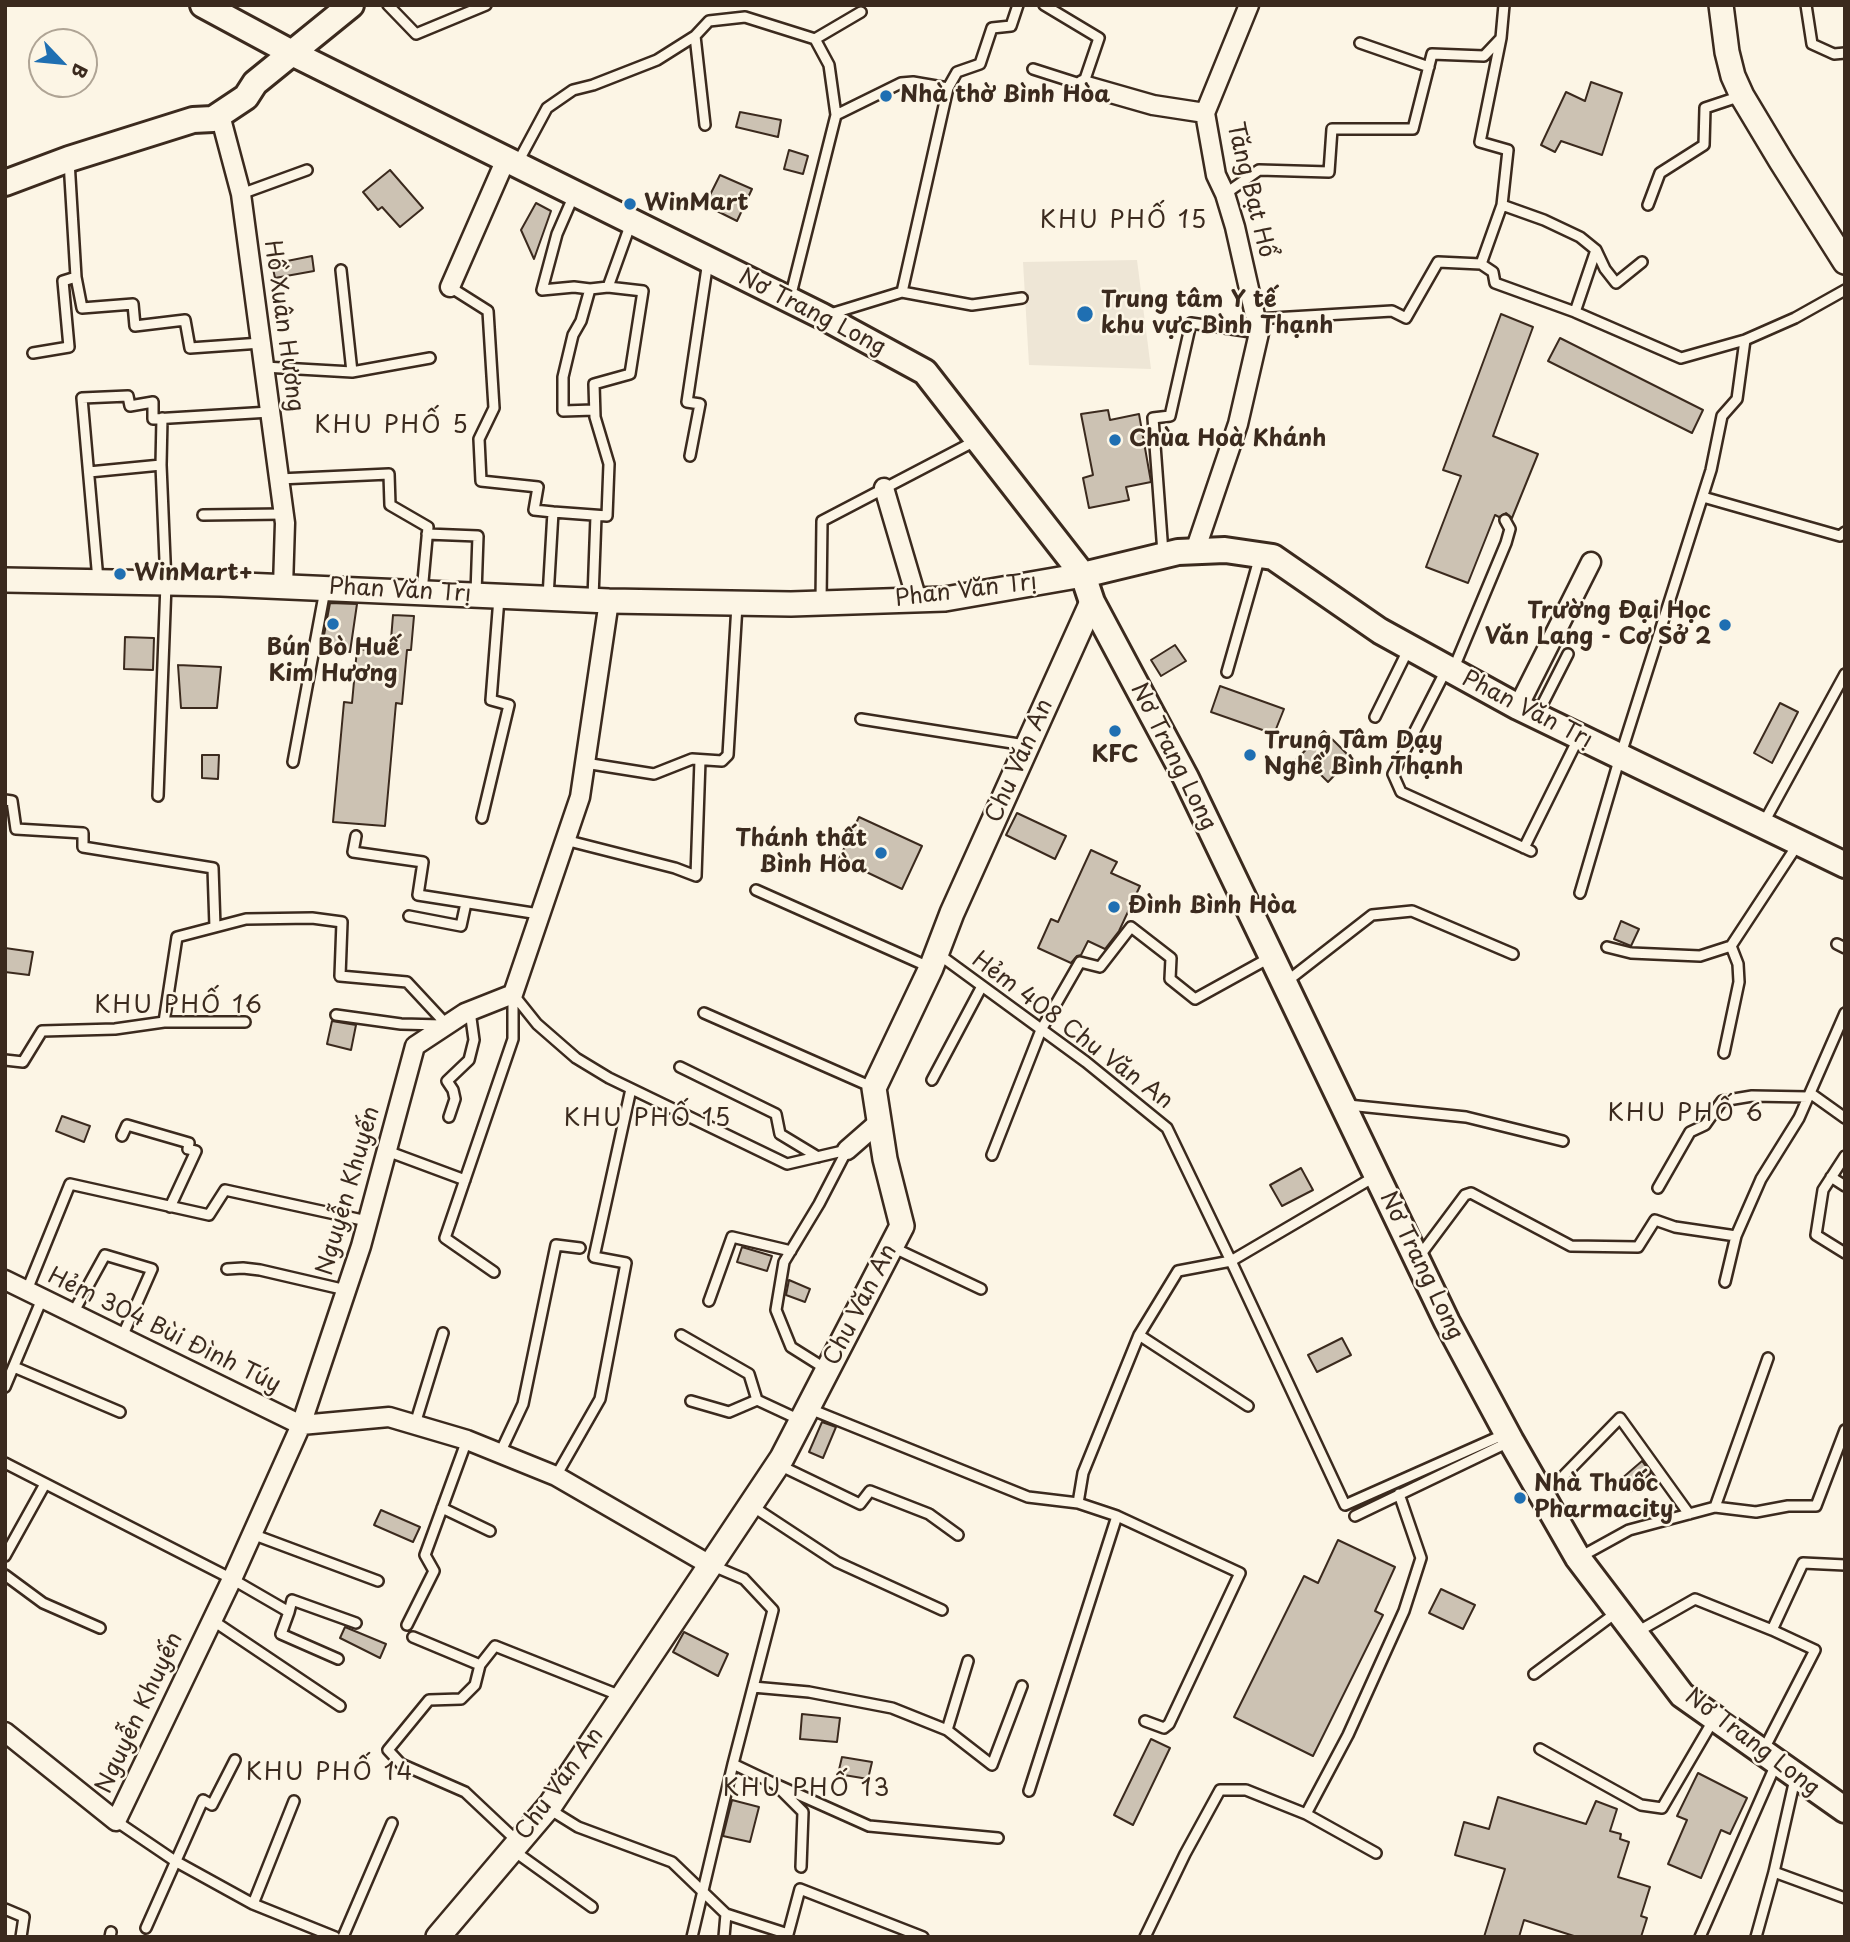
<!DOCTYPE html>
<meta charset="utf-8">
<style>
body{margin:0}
#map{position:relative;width:1850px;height:1942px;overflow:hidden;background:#fcf5e5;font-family:"Playpen Sans",sans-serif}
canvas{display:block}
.frame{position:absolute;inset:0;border:7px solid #3b2a1e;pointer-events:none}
.north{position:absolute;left:28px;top:28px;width:70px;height:70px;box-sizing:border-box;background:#fcf5e5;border:2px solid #afa495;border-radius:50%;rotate:116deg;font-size:19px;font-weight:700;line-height:28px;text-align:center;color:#3b2a1e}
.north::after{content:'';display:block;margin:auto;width:24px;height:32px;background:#1f6fb2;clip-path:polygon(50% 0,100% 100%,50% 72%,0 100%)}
</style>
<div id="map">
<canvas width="1850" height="1942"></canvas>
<div class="frame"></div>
<div class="north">B</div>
</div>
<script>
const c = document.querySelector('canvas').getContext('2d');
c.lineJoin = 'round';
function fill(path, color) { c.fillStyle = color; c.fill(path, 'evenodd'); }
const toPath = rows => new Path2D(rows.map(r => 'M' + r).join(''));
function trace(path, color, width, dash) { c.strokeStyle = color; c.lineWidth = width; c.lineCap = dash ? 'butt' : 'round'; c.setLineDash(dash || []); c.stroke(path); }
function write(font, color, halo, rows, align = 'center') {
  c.font = font + ' "Playpen Sans",sans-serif'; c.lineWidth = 5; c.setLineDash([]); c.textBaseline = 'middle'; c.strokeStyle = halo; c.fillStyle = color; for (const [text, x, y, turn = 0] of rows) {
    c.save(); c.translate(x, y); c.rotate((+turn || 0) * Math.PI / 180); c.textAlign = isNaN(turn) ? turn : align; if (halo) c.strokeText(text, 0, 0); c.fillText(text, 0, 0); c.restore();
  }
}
fill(toPath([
 [1137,260,1151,369,1029,365,1023,262]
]), '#eee6d6');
const building = toPath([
 [1591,82,1622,93,1602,155,1561,141,1555,152,1541,145,1566,92,1585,101,1591,82],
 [740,112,781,120,778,137,736,127,740,112],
 [789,150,808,156,803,174,784,169,789,150],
 [390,170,423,208,400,227,382,207,378,210,363,192,390,170],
 [720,175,752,189,737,221,705,205,720,175],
 [536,203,551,211,534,259,521,230,536,203],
 [312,256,314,271,275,278,272,264,312,256],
 [1501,314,1533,327,1493,436,1538,454,1512,518,1506,513,1499,517,1495,515,1468,583,1426,567,1461,476,1443,470,1501,314],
 [1560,338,1703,410,1692,433,1548,361,1560,338],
 [1108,410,1110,420,1139,414,1151,482,1126,487,1129,500,1089,508,1083,478,1093,475,1081,414,1108,410],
 [330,603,357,604,350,652,322,646,330,603],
 [393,615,414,616,411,650,407,650,402,704,396,703,385,826,333,822,344,702,352,703,357,649,390,652,393,615],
 [125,637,154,638,153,670,124,669,125,637],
 [1175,645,1186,661,1161,676,1151,660,1175,645],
 [178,665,221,667,217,708,181,708,178,665],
 [1220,686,1284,709,1274,734,1211,712,1220,686],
 [1780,703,1798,712,1772,763,1754,753,1780,703],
 [1324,731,1351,758,1328,782,1313,767,1308,772,1296,760,1324,731],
 [202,755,219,755,218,779,202,778,202,755],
 [1017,813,1066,836,1055,859,1006,835,1017,813],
 [859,817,922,846,902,889,839,859,859,817],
 [1091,850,1117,862,1111,873,1140,886,1119,931,1105,949,1088,941,1081,955,1077,956,1071,963,1038,948,1051,919,1058,922,1091,850],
 [1621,921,1639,929,1631,946,1614,939,1621,921],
 [5,948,33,952,29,975,5,972,5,948],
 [332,1021,356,1025,351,1050,327,1044,332,1021],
 [62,1116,90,1126,84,1142,56,1131,62,1116],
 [1301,1168,1313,1190,1282,1206,1270,1185,1301,1168],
 [742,1247,772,1256,767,1271,737,1262,742,1247],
 [789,1280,810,1289,805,1302,786,1295,789,1280],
 [1342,1338,1351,1355,1317,1372,1308,1355,1342,1338],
 [822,1422,836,1427,823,1458,809,1452,822,1422],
 [1642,1461,1651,1473,1630,1492,1620,1480,1642,1461],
 [381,1510,420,1527,413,1542,374,1525,381,1510],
 [1338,1540,1395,1567,1375,1611,1383,1615,1313,1756,1234,1717,1304,1576,1318,1583,1338,1540],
 [1441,1589,1475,1605,1463,1629,1429,1613,1441,1589],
 [345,1627,386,1644,380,1658,340,1638,345,1627],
 [684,1632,728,1654,718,1676,673,1652,684,1632],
 [802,1714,840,1718,837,1742,800,1739,802,1714],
 [1151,1739,1170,1748,1133,1825,1114,1815,1151,1739],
 [842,1757,872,1762,868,1779,838,1774,842,1757],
 [1698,1773,1747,1798,1730,1834,1721,1830,1701,1878,1668,1864,1687,1820,1677,1816,1698,1773],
 [1498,1797,1586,1824,1596,1801,1617,1809,1610,1831,1621,1834,1620,1839,1629,1842,1618,1877,1650,1887,1641,1916,1647,1918,1641,1937,1577,1937,1524,1920,1519,1937,1484,1937,1505,1869,1455,1855,1464,1822,1489,1829,1498,1797],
 [732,1800,759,1807,750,1842,723,1836,732,1800]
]);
fill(building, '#ccc2b3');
trace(building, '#3b2a1e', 2);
const service = toPath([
 [388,5,416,34,486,5],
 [1806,5,1812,44,1834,54,1845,53],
 [695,36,705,125],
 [1501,38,1480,142,1508,150,1502,205],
 [815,39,861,12],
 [1360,43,1429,67],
 [1033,69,1083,85,1099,38,1044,5],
 [836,115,901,83,913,82,948,88],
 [518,162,547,108,573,90,593,85,657,60,695,36,709,21,745,17,815,39,829,65,836,115,790,298],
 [241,194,307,170],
 [1225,194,1259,170,1329,172,1332,129,1413,129,1432,54,1484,56,1501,38,1504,5],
 [574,195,557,234,542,290,574,287,590,289],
 [1648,205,1660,173,1704,145,1705,108,1741,96],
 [1481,264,1502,205,1544,220,1580,237,1596,250,1605,269,1616,283,1642,262],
 [341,270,352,372],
 [76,277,82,308,133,304,135,326,185,320,190,348,261,343],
 [450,287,488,311,494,408,479,439,481,481,538,487,534,510,553,512,548,597],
 [902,292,948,88,957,72,980,64,992,28,1011,26,1018,5],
 [1575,312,1596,250],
 [827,315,902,292,972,305,1022,298],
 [1256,319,1392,311,1406,318,1438,262,1481,264,1493,272,1495,283,1575,312,1681,358,1745,340,1795,318,1845,290],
 [33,353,69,347,63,281,76,277,69,161],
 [264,367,352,372,430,358],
 [594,410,563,411,563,377,573,335,581,321,590,289,608,287,631,223],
 [690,456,700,404,687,402,708,261],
 [89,472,161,465],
 [279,479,389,474,390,505,428,527,422,592],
 [1703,497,1840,536,1845,532],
 [553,512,607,516,609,464,595,417,594,384,630,374,643,291,608,287],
 [203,515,284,514],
 [427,534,478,536,476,593],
 [1163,553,1153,418,1170,416,1191,323,1258,333],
 [98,580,82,398,128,396,130,406,153,402,153,419,270,412],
 [593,598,596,516],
 [821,601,822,521,977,440],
 [1446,670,1393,774,1401,792,1531,851],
 [1453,670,1506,543,1510,529,1505,520],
 [1227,672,1260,556],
 [1537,715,1568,654],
 [1375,717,1408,650],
 [861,719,1025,745],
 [293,762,325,590],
 [585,763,654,774,692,759,722,761,728,755,737,605],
 [158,796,166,584,161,465,162,418],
 [5,800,12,801,16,829,83,833,83,847,213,868,215,927],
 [482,818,509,705,491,700,499,598],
 [1763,824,1845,674],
 [356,836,353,852,423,862,418,895,539,914],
 [565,840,675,868,696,876,700,760],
 [1524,848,1578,739],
 [756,890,929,967],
 [1580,893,1620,757,1711,470,1722,416,1737,399,1745,340],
 [409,916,461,926,466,903],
 [1837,944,1845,948],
 [1607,947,1631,953,1700,956,1731,946,1798,844],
 [937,953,1086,1062,1167,1128,1231,1261,1178,1271,1139,1335,1083,1473,1078,1503,1117,1516,1240,1573,1169,1724,1164,1728,1145,1721],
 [1286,982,1372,915,1412,911,1513,954],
 [513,994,537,1024,576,1058,609,1078,787,1164,847,1150],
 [704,1013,872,1087],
 [336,1015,401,1024,442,1025],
 [164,1022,177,937,246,919,312,918,342,922,340,976,407,982,447,1025],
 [1724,1053,1739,982,1738,964,1731,946],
 [5,1060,23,1062,42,1031,115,1029,164,1022,245,1022],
 [680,1067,776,1114,780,1134,818,1157],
 [932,1080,982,986],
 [1810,1093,1845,1118],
 [1348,1105,1466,1117,1563,1141],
 [449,1117,455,1099,453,1090,447,1081,469,1060,474,1040,470,1011],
 [122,1136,127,1125,189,1143,188,1149,196,1151,170,1207],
 [387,1151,465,1180],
 [992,1155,1041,1030,1080,962,1100,967,1131,927,1171,958,1170,979,1195,999,1271,957],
 [1845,1156,1823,1190,1816,1235,1845,1253],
 [1374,1177,1231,1261,1345,1505,1505,1434],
 [1831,1177,1845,1186],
 [1658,1188,1690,1132,1705,1125,1722,1101,1752,1096,1808,1097],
 [892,1247,981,1289],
 [1418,1258,1465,1195,1471,1193,1571,1246,1638,1247,1655,1220,1675,1227,1736,1236],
 [227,1269,243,1268,260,1270,346,1290],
 [494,1272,445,1238,513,1039,513,994],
 [1725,1282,1736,1236,1761,1179,1799,1118,1845,1013],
 [27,1290,70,1184,209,1215,225,1190,367,1221],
 [709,1301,732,1237,791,1251],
 [73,1313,105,1255,152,1269,122,1337],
 [681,1335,749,1374,757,1400,800,1420],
 [1139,1335,1248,1406],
 [14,1367,120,1412],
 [826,1369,791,1347,776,1310,784,1262,819,1204,847,1150],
 [5,1387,42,1299],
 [691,1401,729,1412,757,1400],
 [810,1409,1028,1497,1078,1503],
 [415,1424,443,1333],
 [500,1453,523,1404,556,1245,580,1248],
 [5,1463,232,1579,289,1612,292,1600,356,1623],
 [779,1465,860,1504,870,1491,929,1514,958,1535],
 [556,1476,600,1399,626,1263,594,1257,631,1089],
 [1544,1496,1620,1418,1689,1514],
 [752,1506,837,1562,942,1610],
 [1715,1507,1768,1358],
 [442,1508,490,1531],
 [1355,1516,1509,1442],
 [252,1534,378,1581],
 [5,1556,45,1484],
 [1580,1557,1629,1530,1715,1507,1756,1512,1788,1506,1816,1506,1845,1430],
 [5,1575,43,1603,100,1628],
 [289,1612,281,1634,338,1659],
 [212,1620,340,1706],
 [407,1625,434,1571,425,1555,467,1440],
 [1637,1632,1695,1599,1772,1630],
 [413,1637,480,1665,495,1646,621,1696],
 [968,1661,947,1730,992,1765,1022,1686],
 [480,1665,475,1685,461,1699,429,1700,388,1750,401,1764,465,1792,517,1841],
 [1534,1674,1617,1612],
 [753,1687,809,1692,892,1708,947,1730],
 [1540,1749,1641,1805,1662,1808,1714,1719],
 [1763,1751,1815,1650,1772,1630,1803,1563,1845,1565],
 [733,1764,775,1784,803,1812,801,1867],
 [775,1784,869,1826,998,1838],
 [1029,1791,1117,1516],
 [549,1809,578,1827,672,1862,726,1914,788,1934,800,1889,923,1937],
 [1306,1814,1376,1853],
 [116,1821,175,1861,253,1904,335,1937],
 [514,1851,592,1907],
 [1774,1872,1845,1898],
 [253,1904,294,1801],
 [5,1909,24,1917,21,1937],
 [146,1928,203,1800,212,1805,235,1760],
 [110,1937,111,1932],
 [343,1937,392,1823],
 [692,1937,733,1764,773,1610,744,1579,711,1565],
 [724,1937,726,1914],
 [1145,1937,1185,1854,1220,1790,1246,1790,1306,1814,1348,1735,1404,1611,1421,1558,1399,1494],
 [1700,1937,1776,1764],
 [1756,1937,1774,1872,1795,1779]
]);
const minor = toPath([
 [1083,85,1153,105,1205,113],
 [220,115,241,194,285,523,283,587],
 [450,287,506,159],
 [884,488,917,600],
 [1195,551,1238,424,1259,333,1235,227,1225,194,1216,175,1205,113,1249,5],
 [1518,707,1591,562],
 [847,1150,879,1122],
 [5,1280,301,1425,389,1417,467,1440,556,1476,710,1565],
 [5,1732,116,1821,232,1579,301,1425,361,1246,415,1046,465,1013,513,994,580,797,609,601]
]);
const tertiary = toPath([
 [1721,5,1727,52,1733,76,1742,96,1781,161,1845,262],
 [5,580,221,584,609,601,791,604,945,599,1083,575],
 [438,1937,551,1804,782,1458,902,1226,885,1159,874,1088,931,968,952,913,1092,602]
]);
const secondary = toPath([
 [203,5,292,53,822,316,925,372,1083,575,1092,602,1186,778,1447,1322,1511,1441,1578,1558,1682,1695,1845,1810],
 [5,183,69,159,193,120,213,119,246,97,255,83,351,5],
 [1083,575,1178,552,1225,550,1273,557,1380,631,1518,707,1845,865]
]);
trace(service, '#3b2a1e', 14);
trace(minor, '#3b2a1e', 23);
trace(tertiary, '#3b2a1e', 28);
trace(secondary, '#3b2a1e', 30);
trace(service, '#fcf5e5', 9);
trace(minor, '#fcf5e5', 18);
trace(tertiary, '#fcf5e5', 23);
trace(secondary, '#fcf5e5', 24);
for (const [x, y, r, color] of [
 [886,96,7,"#1f6fb2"],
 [630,204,7,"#1f6fb2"],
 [1085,314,9,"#1f6fb2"],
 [1115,440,7,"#1f6fb2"],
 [120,574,7,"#1f6fb2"],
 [333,624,7,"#1f6fb2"],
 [1725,625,7,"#1f6fb2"],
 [1115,731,7,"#1f6fb2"],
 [1250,755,7,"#1f6fb2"],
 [881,853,7,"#1f6fb2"],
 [1114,907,7,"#1f6fb2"],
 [1520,1498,7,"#1f6fb2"]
]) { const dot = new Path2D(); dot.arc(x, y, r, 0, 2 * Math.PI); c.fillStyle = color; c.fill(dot); trace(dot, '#fcf5e5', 2.5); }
write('bold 23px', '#3b2a1e', '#fcf5e5', [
 ["Nhà thờ Bình Hòa",900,96],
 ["WinMart",644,204],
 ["Trung tâm Y tế",1101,301],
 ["khu vực Bình Thạnh",1101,327],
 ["Chùa Hoà Khánh",1129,440],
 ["WinMart+",134,574],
 ["Trường Đại Học",1711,612,"right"],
 ["Văn Lang - Cơ Sở 2",1711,638,"right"],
 ["Bún Bò Huế",333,649,"center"],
 ["Kim Hương",333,675,"center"],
 ["Trung Tâm Dạy",1264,742],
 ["Nghề Bình Thạnh",1264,768],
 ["KFC",1115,756,"center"],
 ["Thánh thất",867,840,"right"],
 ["Bình Hòa",867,866,"right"],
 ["Đình Bình Hòa",1128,907],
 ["Nhà Thuốc",1534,1485],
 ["Pharmacity",1534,1511]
], 'left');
write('23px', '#3b2a1e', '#fcf5e5', [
 ["Tăng Bạt Hổ",1250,190,76],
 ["Nơ Trang Long",812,313,27],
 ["Hồ Xuân Hương",283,326,82],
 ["Phan Văn Trị",400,591,3],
 ["Phan Văn Trị",966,591,-7],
 ["Phan Văn Trị",1527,710,27],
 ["Nơ Trang Long",1173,757,63],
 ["Chu Văn An",1020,761,-66],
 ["Hẻm 408 Chu Văn An",1072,1031,37],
 ["Nguyễn Khuyến",349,1191,-74],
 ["Nơ Trang Long",1421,1266,64],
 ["Chu Văn An",861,1305,-63],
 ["Hẻm 304 Bùi Đình Túy",164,1331,26],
 ["Nguyễn Khuyến",140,1713,-65],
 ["Nơ Trang Long",1752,1743,37],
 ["Chu Văn An",560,1784,-54]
]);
c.letterSpacing = '2px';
write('24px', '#3b2a1e', '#fcf5e5', [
 ["KHU PHỐ 15",1124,221],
 ["KHU PHỐ 5",392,426],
 ["KHU PHỐ 16",179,1006],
 ["KHU PHỐ 6",1686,1114],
 ["KHU PHỐ 15",648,1119],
 ["KHU PHỐ 14",330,1773],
 ["KHU PHỐ 13",807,1789]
]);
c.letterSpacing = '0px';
</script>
